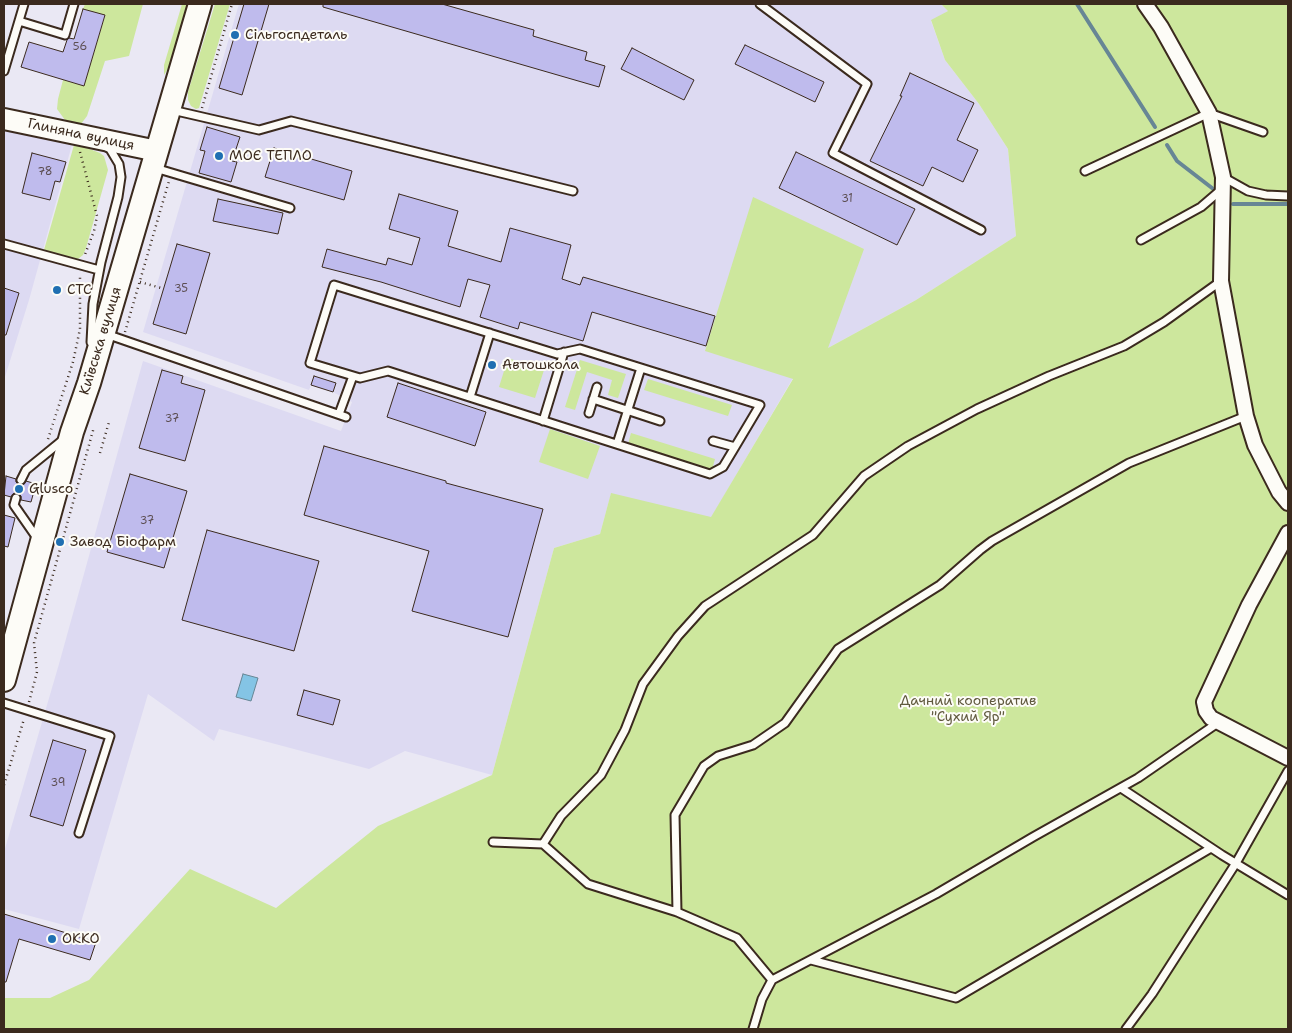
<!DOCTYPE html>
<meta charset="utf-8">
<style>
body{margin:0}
#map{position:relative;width:1292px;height:1033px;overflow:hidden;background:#eae8f4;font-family:"Shantell Sans",sans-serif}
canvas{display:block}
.frame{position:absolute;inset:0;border:5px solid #3b2a1e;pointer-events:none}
</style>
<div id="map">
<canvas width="1292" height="1033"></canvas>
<div class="frame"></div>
</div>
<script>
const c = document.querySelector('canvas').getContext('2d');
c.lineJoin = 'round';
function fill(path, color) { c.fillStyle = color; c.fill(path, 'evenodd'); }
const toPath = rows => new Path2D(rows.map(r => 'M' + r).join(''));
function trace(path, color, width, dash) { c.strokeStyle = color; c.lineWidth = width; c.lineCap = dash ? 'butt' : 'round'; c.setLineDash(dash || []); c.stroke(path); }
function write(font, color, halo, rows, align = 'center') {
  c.font = font + ' "Shantell Sans",sans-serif'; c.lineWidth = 4; c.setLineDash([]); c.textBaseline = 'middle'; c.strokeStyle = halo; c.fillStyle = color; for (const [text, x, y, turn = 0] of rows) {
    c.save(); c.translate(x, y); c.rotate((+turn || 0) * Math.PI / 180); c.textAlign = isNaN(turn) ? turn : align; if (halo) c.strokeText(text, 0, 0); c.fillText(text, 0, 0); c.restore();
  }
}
fill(toPath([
 [239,4,941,4,948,11,931,21,945,60,979,104,1008,149,1016,236,916,300,828,348,793,378,711,518,611,494,600,534,554,548,492,775,405,751,369,769,219,729,214,741,148,694,79,929,4,909,4,852,59,664,143,361,341,431,352,402,333,392,311,385,309,390,143,332],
 [4,125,73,141,29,300,4,380]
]), '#dddaf2');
fill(toPath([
 [85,4,143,4,129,56,105,61,87,116,81,124,72,124,65,120,57,109,58,99,63,80,84,86,105,16,83,9],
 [182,4,187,4,169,67,164,75,164,65],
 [215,4,230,4,199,108,196,109,191,106,188,100,188,92],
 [941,4,1288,4,1288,1029,4,1029,4,998,50,998,89,980,190,869,276,908,378,826,492,775,554,548,600,534,611,493,711,517,793,379,705,351,753,197,864,249,828,348,916,300,1016,236,1008,149,979,104,945,60,931,20,948,11],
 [74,145,82,146,100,153,104,156,108,170,86,248,83,255,78,259,44,250],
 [508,358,544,370,535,398,499,387],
 [580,360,626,374,618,398,608,395,612,380,587,372,575,410,565,407],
 [648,379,732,405,728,416,644,390],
 [550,429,600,446,588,479,539,462],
 [631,433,715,459,712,470,628,444]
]), '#cde79d');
const water = toPath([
 [243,674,258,678,251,701,236,697,243,674]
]);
fill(water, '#84c4e5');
trace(water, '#678695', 1);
trace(toPath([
 [1077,4,1155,127],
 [1167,145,1177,161,1212,188],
 [1233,204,1288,204]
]), '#678695', 4);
const building = toPath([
 [244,4,269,4,242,95,219,88,244,4],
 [323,4,442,4,534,30,533,36,587,52,585,60,605,66,599,87,323,7,323,4],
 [83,9,105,15,84,86,21,67,29,42,63,52,67,40,69,38,74,39,83,9],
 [745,45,824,82,815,102,735,64,745,45],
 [632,48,694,80,684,100,621,69,632,48],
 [910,73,974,103,957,140,978,150,963,182,932,167,923,186,870,161,902,96,900,96,910,73],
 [207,127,240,137,232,161,237,162,231,182,199,173,205,151,200,150,207,127],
 [274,148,352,171,344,200,265,177,274,148],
 [796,152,915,209,897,245,779,188,796,152],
 [32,153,66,162,60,182,55,181,50,200,22,193,32,153],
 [399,194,458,211,448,246,501,262,510,228,571,245,562,279,580,285,583,277,715,316,706,346,592,312,583,341,520,322,518,329,480,317,490,285,468,279,460,307,381,282,322,267,327,249,386,265,388,258,412,265,420,238,389,229,399,194],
 [218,199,283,213,278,234,213,221,218,199],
 [177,244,210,253,186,334,153,324,177,244],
 [4,288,19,293,6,335,4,335,4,288],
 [162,370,183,376,181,383,205,390,185,461,139,448,162,370],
 [314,376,336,383,333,392,311,385,314,376],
 [398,383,486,412,475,446,387,417,398,383],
 [324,446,446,481,446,483,543,509,508,637,412,611,429,551,304,515,324,446],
 [130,474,187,491,164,568,107,552,130,474],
 [6,476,16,479,16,482,19,485,23,485,26,481,36,484,31,502,21,500,21,496,18,493,14,493,11,497,4,495,6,476],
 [4,515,15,518,8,547,4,546,4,515],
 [207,530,319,561,294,651,182,620,207,530],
 [304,690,340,700,333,725,297,715,304,690],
 [53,740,86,750,63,826,30,816,53,740],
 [4,914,96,942,90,960,19,939,6,982,4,982,4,914]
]);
fill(building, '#bfbbed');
trace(building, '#3b2a1e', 1);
const lane = toPath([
 [760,4,867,84,833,153,981,230],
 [19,21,65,35,74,4],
 [4,71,24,4],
 [172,110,259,130,291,121,573,191],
 [155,168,290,208],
 [1085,171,1209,113,1263,132],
 [1223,177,1248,191,1266,195,1288,196],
 [1141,240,1201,207,1222,189],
 [4,244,99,270],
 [106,334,346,417],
 [91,342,93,304,101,262,118,197,121,177,119,164,110,149,105,146],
 [470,397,490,333],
 [593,399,660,421],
 [589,413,597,387],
 [339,414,353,376],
 [543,421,564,352],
 [713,441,735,447,723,467,710,474,388,371,360,378,310,363,334,285,557,354,580,349,760,405,735,447],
 [617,444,641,368],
 [21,480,26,470,64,439],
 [16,498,14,505,37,538],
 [4,703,110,736,79,833],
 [1121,788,1222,855,1288,895],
 [493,842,543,844,588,884,677,912,737,938,772,980,762,999,753,1029],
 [543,844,561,816,601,775,625,730,643,684,678,636,705,606,813,535,864,476,908,446,977,409,1049,376,1124,346,1164,322,1221,281],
 [677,912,675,815,704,766,718,756,753,745,785,723,838,649,940,585,980,550,992,541,1129,463,1246,416],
 [811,960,956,998,1211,848],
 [772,980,936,894,1033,837,1138,778,1219,722],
 [1126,1029,1152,994,1236,863,1288,771]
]);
const street = toPath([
 [1145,4,1161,27,1209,113,1223,177,1221,281,1246,416,1255,445,1279,492,1288,503],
 [1288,533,1249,605,1204,702,1206,711,1211,718,1288,758]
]);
const secondary = toPath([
 [4,119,157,151]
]);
const primary = toPath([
 [4,680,72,432,89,383,200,4]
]);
trace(lane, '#3b2a1e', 11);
trace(street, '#3b2a1e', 18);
trace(secondary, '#3b2a1e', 24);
trace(primary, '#3b2a1e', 26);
trace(toPath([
 [202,108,232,4],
 [80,152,97,216,94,231,84,257],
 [140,282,161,288],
 [125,332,169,181],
 [48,439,73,362,80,329,80,275],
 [100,453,109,422],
 [29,702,37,672,34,643,94,427],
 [4,785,24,719]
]), '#3b2a1e', 2.5, [1, 4]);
trace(lane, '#fdfcf7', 7);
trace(street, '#fdfcf7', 14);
trace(secondary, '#fdfcf7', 20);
trace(primary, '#fdfcf7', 22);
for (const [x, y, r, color] of [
 [235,35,5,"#1f6fb2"],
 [219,156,5,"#1f6fb2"],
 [57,290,5,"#1f6fb2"],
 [492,365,5,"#1f6fb2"],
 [19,489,5,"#1f6fb2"],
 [60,542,5,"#1f6fb2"],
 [52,939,5,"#1f6fb2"]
]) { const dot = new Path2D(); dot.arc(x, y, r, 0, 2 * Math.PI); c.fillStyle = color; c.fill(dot); trace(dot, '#fdfcf7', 2); }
write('11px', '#5c4e52', null, [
 ["56",80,47],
 ["78",45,172],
 ["31",847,199],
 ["35",181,289],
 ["37",172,419],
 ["37",147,521],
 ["39",58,783]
]);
write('14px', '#3b2a1e', '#fdfcf7', [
 ["Сільгоспдеталь",245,35],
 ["МОЄ ТЕПЛО",229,156],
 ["СТС",67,290],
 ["Автошкола",502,365],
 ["Glusco",29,489],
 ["Завод Біофарм",70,542],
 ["ОККО",62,939]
], 'left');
write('14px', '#3b2a1e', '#fdfcf7', [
 ["Глиняна вулиця",81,135,12],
 ["Київська вулиця",101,341,-73]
]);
write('14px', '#60593e', '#fdfcf7', [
 ["Дачний кооператив",968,701],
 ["\"Сухий Яр\"",968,717]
]);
</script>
